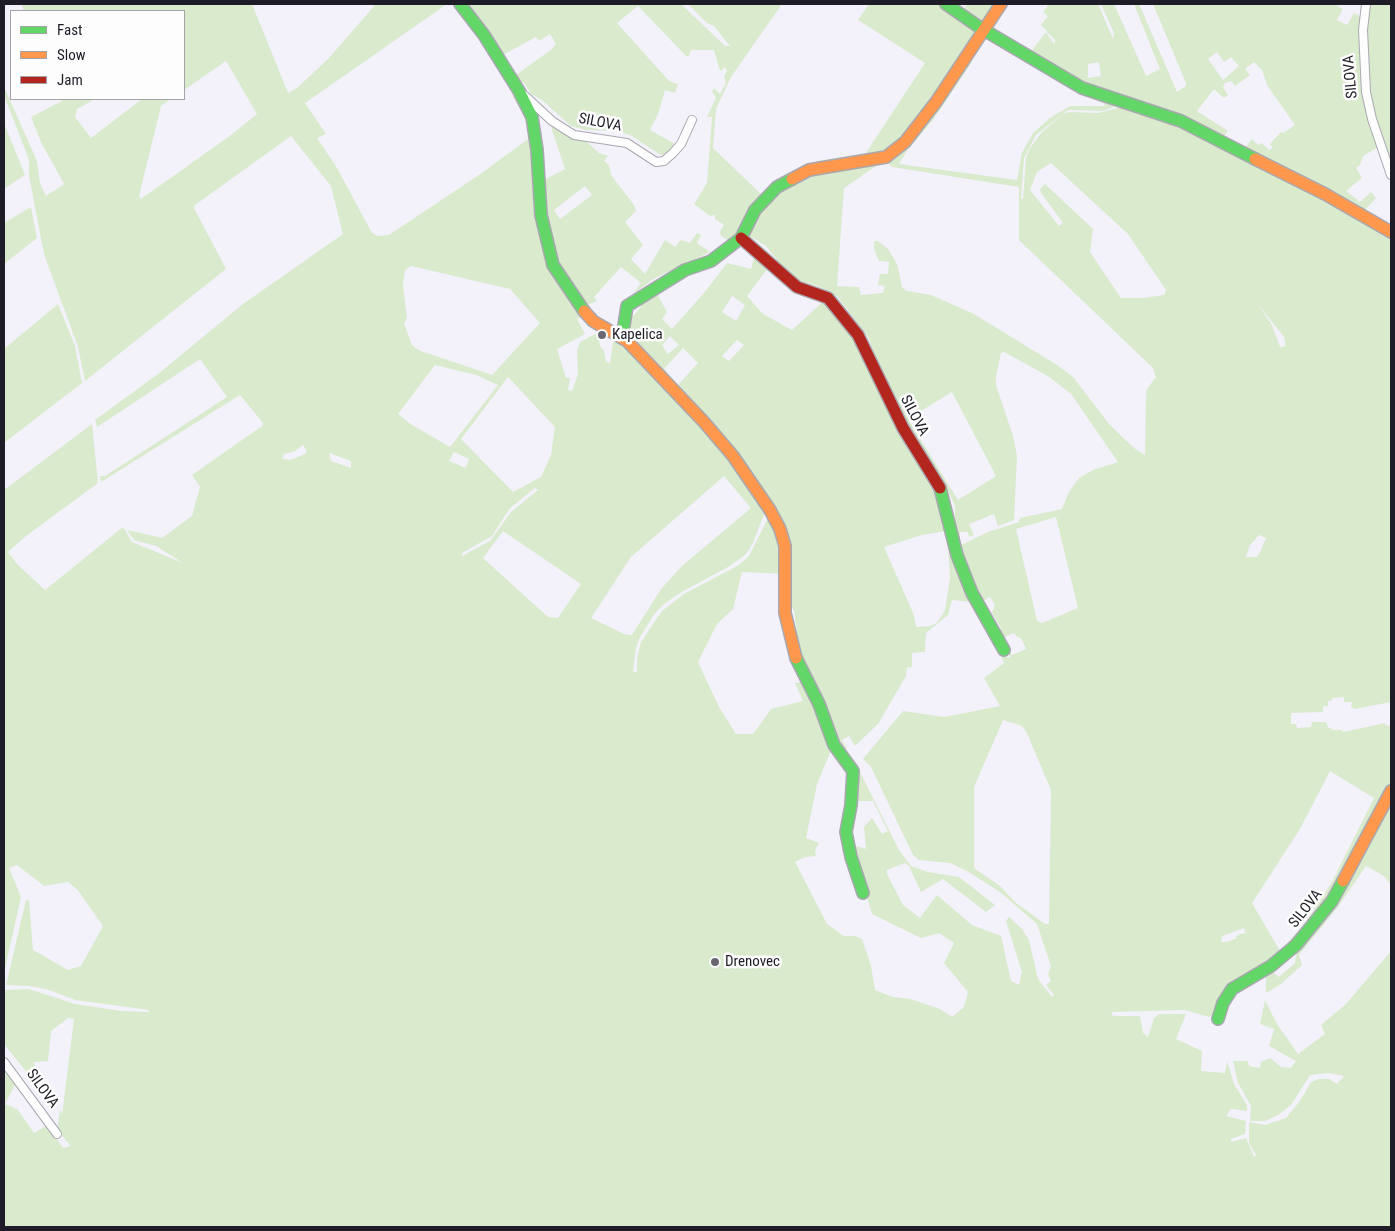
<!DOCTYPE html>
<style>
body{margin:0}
#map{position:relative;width:1395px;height:1231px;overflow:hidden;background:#f3f2fb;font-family:"Roboto Condensed",sans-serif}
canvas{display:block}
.frame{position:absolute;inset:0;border:5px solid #1e1d27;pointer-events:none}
.legend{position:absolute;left:10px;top:10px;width:175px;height:90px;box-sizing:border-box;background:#fdfdfd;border:1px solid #a4a3a7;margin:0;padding:6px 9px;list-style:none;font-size:15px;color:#1e1d27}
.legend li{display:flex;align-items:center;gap:10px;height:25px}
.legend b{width:25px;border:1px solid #a4a3a7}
</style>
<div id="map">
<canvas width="1395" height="1231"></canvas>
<div class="frame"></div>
<ul class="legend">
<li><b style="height:6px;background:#63d668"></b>Fast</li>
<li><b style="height:6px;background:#ff974d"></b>Slow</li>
<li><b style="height:6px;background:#b3261e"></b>Jam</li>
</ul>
</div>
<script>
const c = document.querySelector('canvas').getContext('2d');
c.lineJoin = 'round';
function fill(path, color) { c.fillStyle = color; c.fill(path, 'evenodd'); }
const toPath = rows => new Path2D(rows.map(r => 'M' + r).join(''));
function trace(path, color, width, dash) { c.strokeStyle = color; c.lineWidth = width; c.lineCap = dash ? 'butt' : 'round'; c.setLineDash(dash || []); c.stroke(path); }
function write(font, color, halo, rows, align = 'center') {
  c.font = font + ' "Roboto Condensed",sans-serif'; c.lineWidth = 5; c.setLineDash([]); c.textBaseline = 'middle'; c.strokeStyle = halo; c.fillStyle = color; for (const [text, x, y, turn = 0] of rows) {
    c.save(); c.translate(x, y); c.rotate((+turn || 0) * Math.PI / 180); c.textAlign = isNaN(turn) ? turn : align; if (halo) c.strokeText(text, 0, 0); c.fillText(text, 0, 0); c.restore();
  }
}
fill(toPath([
 [21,4,252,4,288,93,297,88,328,59,376,4,447,4,305,103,326,134,317,138,337,168,372,233,377,236,389,235,479,175,528,139,531,135,527,121,513,97,517,94,526,110,532,136,536,194,550,266,568,295,584,316,577,319,585,334,557,349,566,378,570,378,568,390,572,391,578,374,577,352,580,342,601,331,604,337,599,340,600,346,604,351,606,362,610,363,614,336,621,339,717,440,749,482,766,509,753,543,745,555,728,567,680,593,664,604,655,613,640,637,636,648,633,672,637,672,637,658,641,642,662,611,684,594,739,565,749,556,767,520,771,519,782,542,783,574,742,572,733,609,717,624,698,662,719,707,736,734,753,734,771,709,803,701,795,683,800,682,805,685,824,719,832,748,817,784,806,838,819,843,815,850,816,856,805,857,795,862,827,924,844,936,855,936,862,939,871,966,875,990,893,997,910,999,940,1009,952,1017,964,1007,968,992,944,963,954,943,939,933,921,938,872,914,852,845,866,849,864,827,872,818,882,834,888,831,873,801,854,801,854,773,848,761,850,760,859,770,899,850,911,866,928,872,959,877,995,905,986,912,943,879,921,892,909,866,905,863,887,870,887,874,903,905,920,918,937,895,972,925,1001,936,1011,981,1019,985,1022,972,1006,921,1009,917,1022,929,1029,940,1038,979,1052,997,1054,995,1046,985,1051,981,1048,974,1051,966,1037,924,1000,892,967,871,950,863,919,860,913,855,871,767,863,759,903,711,944,717,1000,706,984,678,1004,663,1001,656,1011,658,1004,647,1007,646,1012,655,1026,649,1021,638,1017,637,1014,633,1000,639,998,633,1001,628,992,613,995,605,990,597,983,601,972,578,961,545,988,532,1019,522,1020,518,1062,509,1069,492,1079,478,1093,470,1118,462,1071,394,1048,376,1004,352,1001,353,996,376,996,385,1013,436,1017,456,1014,520,998,526,994,514,969,524,974,535,969,537,968,532,960,532,960,539,958,540,955,529,955,506,945,484,895,404,868,337,837,296,818,286,798,280,786,271,766,246,745,233,750,222,760,205,772,193,804,174,849,163,877,159,884,161,884,163,879,164,844,188,837,286,859,287,861,295,883,293,885,286,878,285,880,274,888,274,889,262,879,261,874,249,874,241,878,241,888,249,897,264,902,287,907,291,931,295,974,314,1057,365,1073,377,1109,424,1134,448,1145,455,1146,395,1147,389,1156,377,1153,368,1019,240,1019,187,892,167,888,163,918,131,980,38,987,35,1084,93,1163,118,1211,139,1327,196,1391,238,1391,702,1355,709,1351,707,1352,702,1344,702,1344,697,1332,698,1332,700,1328,701,1328,706,1323,706,1323,712,1291,713,1291,724,1296,724,1297,728,1311,727,1312,722,1326,722,1328,727,1333,730,1342,730,1343,732,1385,723,1386,726,1391,725,1390,790,1337,890,1321,913,1292,947,1254,975,1226,990,1215,1014,1209,1017,1185,1010,1111,1012,1113,1016,1140,1016,1143,1033,1148,1037,1154,1018,1159,1014,1186,1014,1176,1039,1202,1051,1201,1071,1225,1073,1227,1061,1234,1084,1247,1105,1247,1111,1231,1109,1226,1116,1246,1121,1245,1134,1231,1139,1231,1142,1246,1138,1254,1157,1256,1155,1249,1143,1249,1122,1265,1125,1286,1118,1300,1101,1311,1082,1319,1079,1329,1079,1337,1084,1344,1076,1329,1073,1310,1075,1291,1105,1278,1115,1265,1121,1250,1121,1251,1106,1238,1083,1233,1061,1248,1061,1249,1066,1260,1068,1261,1062,1270,1058,1281,1067,1291,1068,1296,1061,1269,1046,1274,1029,1260,1024,1265,1000,1277,1024,1298,1054,1325,1034,1321,1025,1346,1004,1391,951,1391,1227,4,1227,4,1067,15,1085,5,1104,17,1109,34,1133,47,1125,63,1148,71,1146,57,1130,60,1109,62,1115,74,1019,68,1018,51,1031,48,1061,34,1062,37,1085,4,1044,4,990,29,989,75,1004,121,1011,149,1012,149,1010,75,1000,46,989,29,986,6,985,26,900,29,901,33,950,68,970,81,966,103,926,77,889,68,882,44,886,17,865,9,868,21,897,4,973,4,490,92,424,98,483,26,536,8,552,17,564,45,590,123,527,132,542,183,563,156,546,134,540,127,530,162,538,192,516,200,487,192,475,262,426,263,423,240,395,101,482,100,476,105,476,227,397,200,359,97,427,95,420,158,374,243,304,343,234,331,186,291,136,195,205,194,208,226,269,85,381,78,347,44,254,29,176,29,160,4,95,4,87,37,161,40,183,46,196,64,184,41,142,31,117,62,101,60,99,95,99,77,109,75,117,91,138,142,99,171,99,161,106,139,196,141,199,231,135,257,114,226,61,184,90,184,11,24,11],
 [986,37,1070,89,1104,104,1105,106,1070,106,1050,118,1033,133,1022,153,1017,180,899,164,907,151,933,120,972,62,969,57],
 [1116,106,1118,108,1098,113,1070,112,1063,114,1042,132,1030,148,1026,158,1023,199,1021,199,1024,158,1036,135,1068,110,1103,111],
 [1051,163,1128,234,1166,290,1164,295,1143,298,1121,298,1090,252,1093,229,1045,184,1040,189,1041,193,1063,223,1059,226,1030,190,1037,172],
 [411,266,510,289,540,323,492,375,418,350,412,345,404,323,407,318,403,285,405,270],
 [1257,303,1284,337,1286,346,1280,347,1272,325],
 [435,365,476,375,498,385,450,447,412,425,398,414],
 [508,377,555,427,551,455,541,477,513,492,461,439],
 [952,392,996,476,958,500,908,419],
 [303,445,307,451,305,454,290,460,282,459,284,454,295,451],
 [454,452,469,459,466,468,449,461],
 [329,453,351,461,351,468,331,461],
 [724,476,751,508,682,566,661,589,632,635,624,634,591,618,631,557],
 [535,488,538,490,511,512,490,541,462,556,462,553,492,536,510,508],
 [1056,517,1078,608,1042,623,1037,621,1016,529],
 [503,531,581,584,558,618,548,617,483,558],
 [1259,535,1266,538,1260,552,1257,557,1246,557,1250,545],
 [1003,720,1022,726,1026,731,1051,790,1049,924,1045,924,1016,903,1000,886,974,868,974,787],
 [1330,771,1374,798,1332,882,1303,926,1280,951,1252,903,1300,829],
 [1244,928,1246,933,1240,934,1236,936,1237,938,1227,942,1221,942,1222,936],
 [464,4,681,4,725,46,730,46,714,26,707,23,688,4,782,4,731,77,716,109,713,148,762,195,780,179,817,161,866,153,925,63,858,20,869,4,939,4,976,30,975,36,917,125,884,154,789,177,746,222,733,239,728,240,721,236,720,232,724,225,715,219,715,215,710,216,694,204,707,183,712,117,707,117,716,98,712,91,714,88,720,94,726,83,724,77,727,71,725,67,721,71,719,68,714,50,691,50,689,56,686,56,638,6,617,23,669,81,678,84,675,93,665,90,658,114,650,130,677,145,666,156,659,154,632,136,618,131,586,130,571,126,542,100,531,94,524,83,512,78,552,49,556,44,550,34,539,41,536,37,499,57],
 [968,4,996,4,986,21,982,22,962,10],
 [1049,4,1098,4,1113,39,1114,33,1101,4,1114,4,1146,76,1160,69,1134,4,1139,4,1177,92,1186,86,1186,83,1153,4,1338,4,1337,6,1343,9,1337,20,1347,25,1354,13,1362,17,1362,64,1380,146,1363,156,1360,165,1356,168,1362,178,1346,191,1360,202,1371,192,1376,198,1364,211,1352,202,1245,148,1252,139,1258,145,1262,143,1269,150,1273,148,1270,144,1281,132,1283,133,1295,125,1267,85,1262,70,1254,62,1245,69,1250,75,1235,86,1231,81,1225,83,1223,87,1228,95,1224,98,1214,89,1197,111,1228,131,1223,137,1084,85,1030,53,1046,32,1054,44,1055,40,1041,25,1048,16,1043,12],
 [1217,52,1224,62,1231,57,1239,66,1223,80,1208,59],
 [1099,62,1101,76,1088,78,1088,64],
 [1369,4,1391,4,1391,167,1371,110,1365,34],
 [4,123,25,175,4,189],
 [552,123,572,137,587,142,599,153,608,156,604,161,609,165,611,175,634,205,636,211,625,222,643,245,631,259,645,274,665,240,675,247,681,240,690,243,697,233,701,235,697,243,710,252,653,279,633,294,641,283,621,267,594,297,597,301,587,305,580,305,558,272,541,194,542,181,565,169,552,130],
 [585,186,592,195,560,219,554,210],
 [31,207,37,238,4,264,4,223],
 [755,253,768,268,747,296,763,314,792,330,825,300,845,321,940,492,973,602,952,600,948,615,926,633,925,652,912,653,912,667,907,668,906,676,878,724,855,746,849,736,842,740,847,748,846,749,838,738,836,729,829,718,800,656,794,611,787,596,788,567,768,501,635,345,640,337,627,326,630,314,633,316,641,307,639,301,656,292,667,312,662,319,672,329,704,293,727,263,751,269],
 [732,296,745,305,736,321,722,312],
 [670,336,679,345,668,354,662,345],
 [737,340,744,345,729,361,722,356],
 [683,348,698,363,678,385,664,369],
 [947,531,950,578,945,610,937,623,930,626,916,627,914,615,884,547,922,535],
 [58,304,75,346,82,383,4,443,4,349],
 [1391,795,1391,885,1384,876,1366,866,1338,907,1299,955,1302,965,1281,984,1266,993,1266,974,1270,970,1279,977,1295,963,1297,949]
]), '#d9eacd');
const street = toPath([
 [1366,4,1363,30,1366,92,1372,119,1391,175],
 [524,95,552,121,574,135,627,143,656,162,664,161,673,153,681,144,692,120],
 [4,1062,57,1134]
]);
const fast = toPath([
 [460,4,484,35,519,91,532,117,537,150,541,215,553,265,584,311],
 [946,4,979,27,1082,88,1181,121,1255,159],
 [622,338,627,306,685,270,711,261,741,238,755,210,777,187,792,179],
 [940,488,957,555,972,593,1004,650],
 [796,658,819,704,834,745,853,771,851,805,846,832,851,857,863,893],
 [1218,1019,1223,1003,1232,989,1271,966,1296,945,1332,901,1343,881]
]);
const slow = toPath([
 [1255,159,1325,194,1391,232],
 [792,179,809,170,886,157,905,142,936,102,1001,4],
 [584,311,593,321,627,341,704,422,733,456,770,510,780,529,785,546,785,613,796,658],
 [1343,881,1391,791]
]);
const jam = toPath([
 [741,238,797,287,828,298,858,335,903,428,940,488]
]);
trace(street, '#a9a8b0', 10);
trace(fast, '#a9a8b0', 14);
trace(slow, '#a9a8b0', 14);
trace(jam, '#a9a8b0', 14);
trace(street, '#fdfdfe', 8);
trace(fast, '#63d668', 11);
trace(slow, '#ff974d', 11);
trace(jam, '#b3261e', 11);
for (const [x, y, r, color] of [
 [602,335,5,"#696871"],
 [715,962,5,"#696871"]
]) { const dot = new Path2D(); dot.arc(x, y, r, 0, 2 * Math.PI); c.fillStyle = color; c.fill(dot); trace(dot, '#fdfdfd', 2); }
write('15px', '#1e1d27', '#fdfdfd', [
 ["SILOVA",1351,77,-95],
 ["SILOVA",600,123,11],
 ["SILOVA",914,416,62],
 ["SILOVA",1306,909,-52],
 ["SILOVA",42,1089,54]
]);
write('15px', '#1e1d27', '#fdfdfd', [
 ["Kapelica",612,335],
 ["Drenovec",725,962]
], 'left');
</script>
